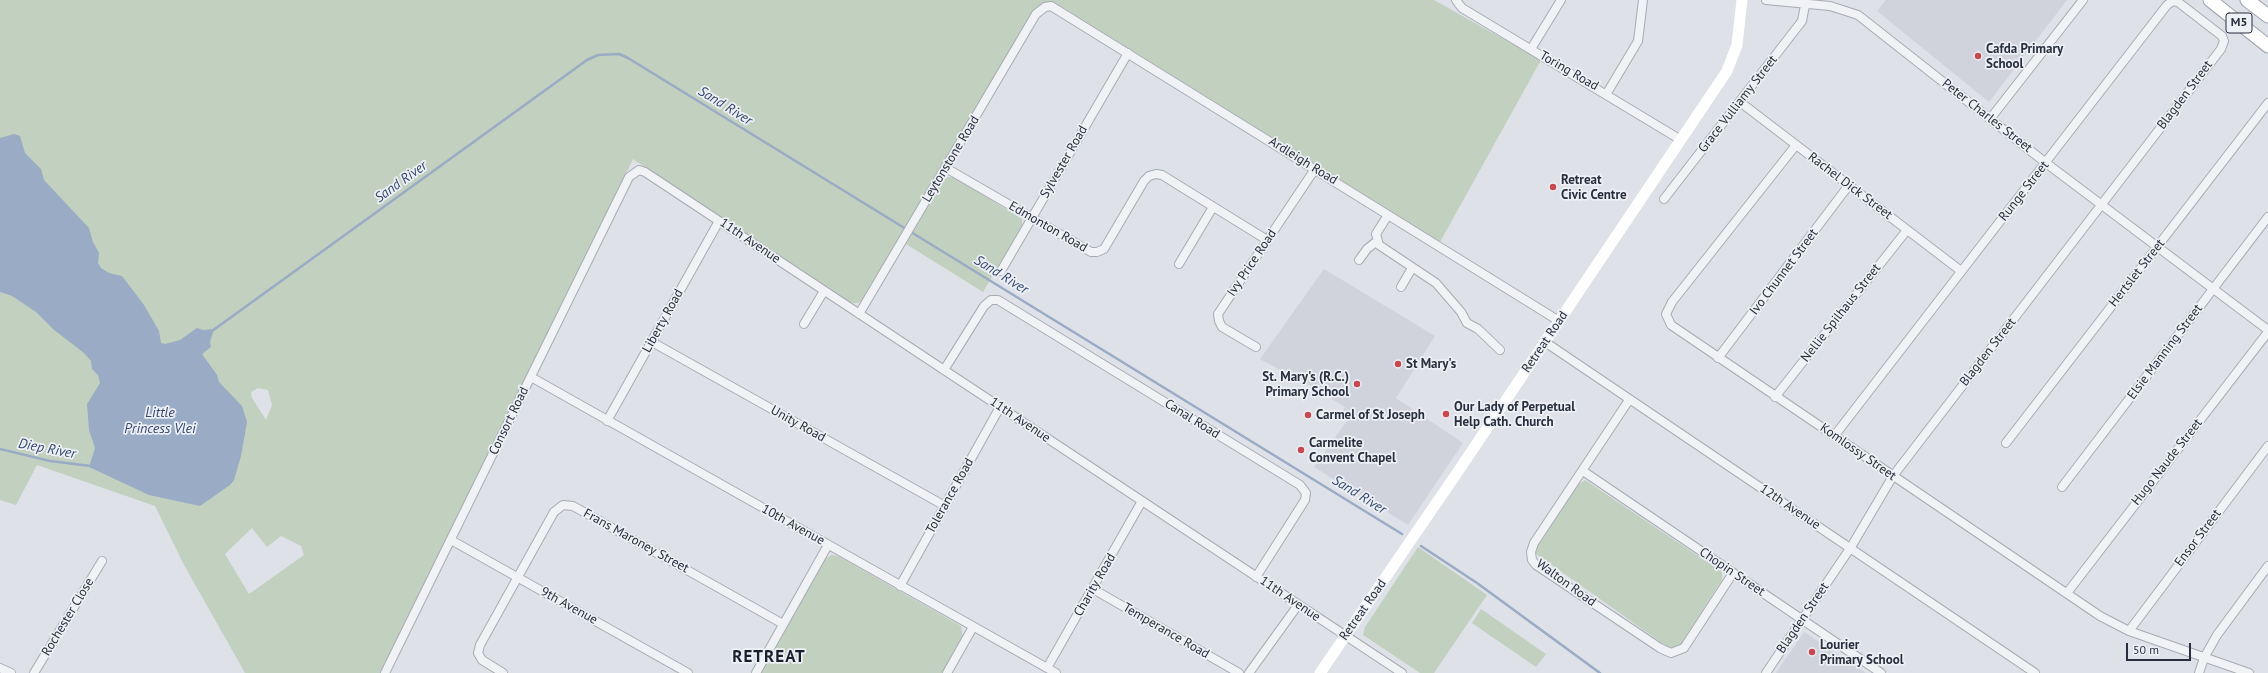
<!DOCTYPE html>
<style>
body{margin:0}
#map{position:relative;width:2268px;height:673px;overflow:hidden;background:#dee1e7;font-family:"PT Sans",sans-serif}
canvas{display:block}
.scale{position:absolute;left:2126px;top:643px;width:65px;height:18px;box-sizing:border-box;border:2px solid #282e3d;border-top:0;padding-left:5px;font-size:12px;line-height:14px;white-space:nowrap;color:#282e3d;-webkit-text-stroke:3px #edf0f5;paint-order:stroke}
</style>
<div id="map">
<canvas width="2268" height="673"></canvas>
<div class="scale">50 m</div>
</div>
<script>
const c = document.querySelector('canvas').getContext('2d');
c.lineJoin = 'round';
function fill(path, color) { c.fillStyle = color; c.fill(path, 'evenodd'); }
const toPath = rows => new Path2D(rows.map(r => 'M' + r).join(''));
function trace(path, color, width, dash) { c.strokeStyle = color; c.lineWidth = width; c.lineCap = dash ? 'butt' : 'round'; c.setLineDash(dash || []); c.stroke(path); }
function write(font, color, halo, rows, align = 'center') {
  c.font = font + ' "PT Sans",sans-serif'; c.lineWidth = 3.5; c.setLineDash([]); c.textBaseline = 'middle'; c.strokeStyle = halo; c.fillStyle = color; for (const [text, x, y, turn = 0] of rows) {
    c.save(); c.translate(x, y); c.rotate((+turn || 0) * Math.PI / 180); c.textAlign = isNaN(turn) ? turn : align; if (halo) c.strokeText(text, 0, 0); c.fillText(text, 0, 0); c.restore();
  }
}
fill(toPath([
 [1886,0,2067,0,1989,102,1877,11],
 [1324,269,1435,336,1396,398,1463,443,1408,525,1314,467,1351,415,1343,410,1345,407,1283,369,1280,370,1260,359],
 [1804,632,1866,673,1776,673]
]), '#d0d3dc');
fill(toPath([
 [0,0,1434,0,1541,60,1440,242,1062,7,1050,2,1045,2,1035,9,863,300,858,303,850,303,633,159,380,673,245,673,184,565,155,506,37,465,16,505,0,500],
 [258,388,268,390,272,405,266,420,252,398,251,392],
 [252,528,267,547,281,536,301,546,304,555,249,594,225,554],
 [948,177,954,177,1022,219,1022,226,983,292,906,244,942,182],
 [1585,480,1722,572,1722,580,1679,647,1669,648,1535,553,1535,548,1578,485],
 [1418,547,1487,595,1434,673,1420,673,1363,635,1365,627],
 [831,555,838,556,961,626,963,637,943,673,760,673,824,560],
 [1481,609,1546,654,1536,667,1472,623]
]), '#c2d0bf');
fill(toPath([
 [14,134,20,136,25,153,41,169,44,180,89,228,93,242,99,253,98,263,101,268,109,273,122,276,144,305,159,331,161,343,165,344,180,340,197,328,203,330,214,329,210,342,211,347,202,354,217,375,219,382,242,406,247,422,241,456,234,480,230,485,200,506,149,495,89,467,95,448,89,430,87,404,100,383,98,375,92,369,91,361,84,353,53,329,36,312,12,296,0,292,0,138]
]), '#9aabc5');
trace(toPath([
 [212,331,587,60,598,55,619,54,628,58,1402,534],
 [0,449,50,461,91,466],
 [1421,546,1477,583,1600,673]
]), '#9aabc5', 2.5);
const street = toPath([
 [1456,0,1462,8,1681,140],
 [1766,0,1830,6,1858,15,2046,163,2268,330],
 [1531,49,1561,0],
 [1607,93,1638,41,1643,0],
 [1740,102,1961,271],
 [1990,119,2083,0],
 [1796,145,1672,302,1666,314,1671,325,2100,616,2129,631,2249,673],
 [946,168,1091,252,1097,252,1104,249,1144,181,1149,176,1156,174,1162,175,1267,240],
 [1664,199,1802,21,1805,5],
 [1388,215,1376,234,1379,245,1436,283,1461,312,1467,323,1478,329,1500,350],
 [1359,260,1367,249,1377,241],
 [1179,264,1213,207],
 [1001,271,1128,53],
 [1401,287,1412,268],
 [859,314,1036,14,1045,7,1051,6,1559,321],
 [804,324,824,291],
 [652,342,945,506],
 [1545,342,2035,673],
 [1256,347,1222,327,1219,321,1218,314,1315,169],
 [1718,358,1849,185],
 [944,370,984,306,991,300,998,300,1300,485,1306,493,1305,500,1256,577],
 [531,377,1056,673],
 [1775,397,1907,230],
 [1629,400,1534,543,1531,552,1532,560,1536,565,1660,648,1671,653,1684,648,1733,573],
 [607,421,719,221],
 [2006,443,2268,103],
 [1583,471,1881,673],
 [2062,487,2268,217],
 [451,540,688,673],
 [900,586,1000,407],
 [1093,589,1239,673],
 [2067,593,2268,332],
 [2129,631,2268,446],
 [0,668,11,673],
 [1047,668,1142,501],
 [34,673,102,561],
 [385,673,629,177,639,170,645,172,1402,673],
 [503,673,482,660,478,653,480,645,554,512,563,505,573,506,783,624],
 [756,673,828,545],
 [947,673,973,627],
 [1249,673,1298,605],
 [1766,673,1851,547,1893,476,2221,49,2224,41,2222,36,2178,2,2173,1,2167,5,1835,435],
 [2199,673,2204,658,2217,635,2268,566]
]);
const primary = toPath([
 [2210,0,2268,46],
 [2247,0,2268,16]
]);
trace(street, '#a7abb4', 10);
trace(primary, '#9ea4b2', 15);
trace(street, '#f0f2f5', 8);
trace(toPath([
 [1320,673,1459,470,1727,71,1737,45,1742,0]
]), '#fff', 11);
trace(primary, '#fff', 13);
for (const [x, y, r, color] of [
 [1978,56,4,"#c7484f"],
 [1553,187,4,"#c7484f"],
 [1398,364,4,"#c7484f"],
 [1357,384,4,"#c7484f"],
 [1446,414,4,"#c7484f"],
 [1308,415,4,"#c7484f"],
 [1301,450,4,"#c7484f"],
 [1812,652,4,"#c7484f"]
]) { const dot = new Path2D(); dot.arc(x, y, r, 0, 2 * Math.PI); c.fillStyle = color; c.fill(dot); trace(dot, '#edf0f5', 1.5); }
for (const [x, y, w] of [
 [2239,23,26]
]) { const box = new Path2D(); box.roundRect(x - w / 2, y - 10, w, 20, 3); c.fillStyle = '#edf0f5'; c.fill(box); trace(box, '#282e3d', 1); }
write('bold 12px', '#282e3d', null, [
 ["M5",2239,23]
]);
write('bold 13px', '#282e3d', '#edf0f5', [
 ["Cafda Primary",1986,49],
 ["School",1986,64],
 ["Retreat",1561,180],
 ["Civic Centre",1561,195],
 ["St Mary's",1406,364],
 ["St. Mary's (R.C.)",1349,377,"right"],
 ["Primary School",1349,392,"right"],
 ["Our Lady of Perpetual",1454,407],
 ["Help Cath. Church",1454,422],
 ["Carmel of St Joseph",1316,415],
 ["Carmelite",1309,443],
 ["Convent Chapel",1309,458],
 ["Lourier",1820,645],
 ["Primary School",1820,660]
], 'left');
write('13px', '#282e3d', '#edf0f5', [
 ["Toring Road",1569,71,30],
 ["Blagden Street",2185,95,-53],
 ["Grace Vulliamy Street",1738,104,-52],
 ["Peter Charles Street",1987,116,38],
 ["Leytonstone Road",951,159,-59],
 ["Ardleigh Road",1303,161,32],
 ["Sylvester Road",1064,162,-60],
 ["Rachel Dick Street",1850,186,37],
 ["Runge Street",2024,191,-52],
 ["Edmonton Road",1048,227,30],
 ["11th Avenue",750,241,34],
 ["Ivy Price Road",1252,263,-56],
 ["Ivo Chunnet Street",1784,272,-53],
 ["Hertslet Street",2137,273,-52],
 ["Nellie Spilhaus Street",1841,313,-52],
 ["Liberty Road",663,321,-61],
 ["Retreat Road",1545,342,-56],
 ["Blagden Street",1988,352,-52],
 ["Elsie Manning Street",2165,352,-53],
 ["Canal Road",1192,419,32],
 ["11th Avenue",1020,420,34],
 ["Consort Road",509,421,-64],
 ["Unity Road",798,424,29],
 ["Komlossy Street",1858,452,35],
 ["Hugo Naude Street",2167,462,-52],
 ["Tolerance Road",950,496,-61],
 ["12th Avenue",1790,507,34],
 ["10th Avenue",793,525,29],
 ["Ensor Street",2198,538,-53],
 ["Frans Maroney Street",636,541,29],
 ["Chopin Street",1732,572,34],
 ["Walton Road",1566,583,36],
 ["Charity Road",1095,585,-60],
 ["11th Avenue",1290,599,34],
 ["9th Avenue",569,606,29],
 ["Retreat Road",1363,610,-55],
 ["Rochester Close",68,617,-59],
 ["Blagden Street",1803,618,-56],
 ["Temperance Road",1166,631,30]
]);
write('italic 14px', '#34496e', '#edf0f5', [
 ["Sand River",725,106,32],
 ["Sand River",401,182,-36],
 ["Sand River",1001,275,32],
 ["Little",160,413],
 ["Princess Vlei",160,429],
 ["Diep River",47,449,11],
 ["Sand River",1359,495,32]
]);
c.letterSpacing = '1px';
write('bold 17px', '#1a1f2d', '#edf0f5', [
 ["RETREAT",769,657]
]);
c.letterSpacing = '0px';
</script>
